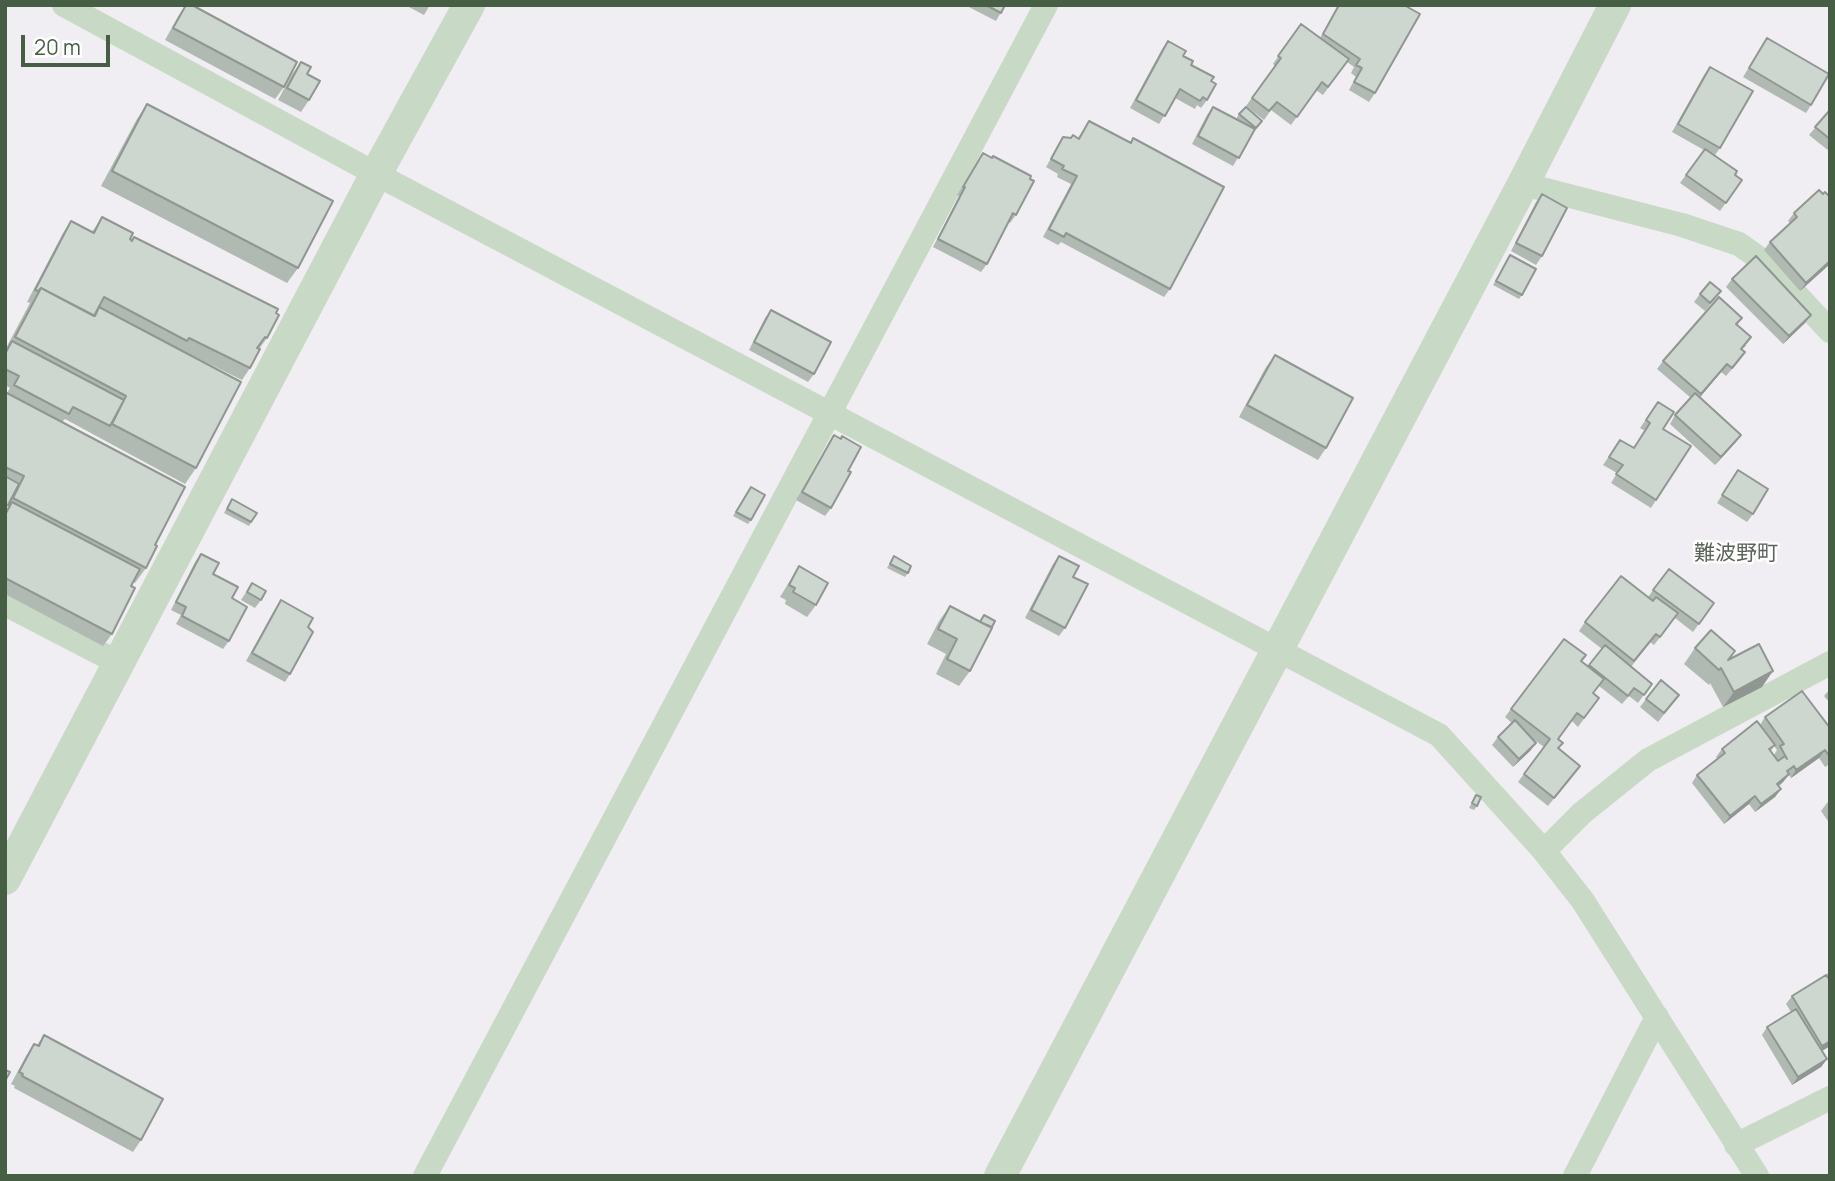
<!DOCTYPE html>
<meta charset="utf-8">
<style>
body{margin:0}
#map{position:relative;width:1835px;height:1181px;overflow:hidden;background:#f0eef2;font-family:Manrope,sans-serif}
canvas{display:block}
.frame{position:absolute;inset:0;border:7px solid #465e44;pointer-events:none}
.scale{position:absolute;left:21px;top:35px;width:89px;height:32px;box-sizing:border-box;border:4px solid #465e44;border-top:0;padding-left:9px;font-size:21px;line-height:24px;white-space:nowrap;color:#465e44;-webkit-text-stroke:5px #fff;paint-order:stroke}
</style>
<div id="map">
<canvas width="1835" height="1181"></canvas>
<div class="frame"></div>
<div class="scale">20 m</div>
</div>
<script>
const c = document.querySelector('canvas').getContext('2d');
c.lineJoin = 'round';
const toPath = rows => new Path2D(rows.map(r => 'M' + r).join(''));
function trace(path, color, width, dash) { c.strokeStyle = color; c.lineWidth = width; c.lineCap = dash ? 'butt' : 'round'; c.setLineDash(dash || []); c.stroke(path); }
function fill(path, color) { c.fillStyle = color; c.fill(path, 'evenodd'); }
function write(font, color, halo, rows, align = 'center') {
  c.font = font + ' Manrope,"Noto Sans JP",sans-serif'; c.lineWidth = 5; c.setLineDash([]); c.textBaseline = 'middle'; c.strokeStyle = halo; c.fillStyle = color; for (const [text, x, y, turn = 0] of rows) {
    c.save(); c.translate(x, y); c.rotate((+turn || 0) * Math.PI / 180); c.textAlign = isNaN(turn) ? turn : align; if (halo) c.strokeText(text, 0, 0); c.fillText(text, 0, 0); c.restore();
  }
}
trace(toPath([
 [64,5,376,174,1439,735,1544,851,1583,901,1757,1176],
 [1523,184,1682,225,1739,244,1770,266,1830,331],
 [5,604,119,663],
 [1544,851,1582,813,1648,760,1830,663],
 [1736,1145,1830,1098],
 [425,1176,1046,5],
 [1575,1176,1657,1017]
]), '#c8dac6', 24);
trace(toPath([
 [5,879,376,174,469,5],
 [1000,1176,1523,184,1615,5]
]), '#c8dac6', 32);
fill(toPath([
 [186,5,284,87,275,99,165,40,179,15],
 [405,5,430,5,424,15],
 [965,5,1005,5,996,21],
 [1338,5,1404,5,1375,93,1369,102,1349,90,1356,77,1351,73,1354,67,1347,62,1323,95,1316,90,1291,125,1271,110,1264,120,1246,106,1275,66,1273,64,1301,24,1320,38],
 [1767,38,1811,105,1806,113,1743,77],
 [1168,41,1191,65,1211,81,1207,100,1201,108,1197,105,1195,109,1175,98,1159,124,1130,108,1162,49],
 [301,62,307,74,309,100,301,112,278,100,292,74],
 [1710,67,1720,148,1715,155,1735,175,1742,180,1720,211,1680,183,1704,150,1672,132,1704,75],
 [147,104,298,268,287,283,101,186,137,119],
 [1213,107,1236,119,1239,114,1262,121,1252,134,1233,166,1192,144,1207,115],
 [1830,110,1830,150,1829,151,1809,135],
 [1089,121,1130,143,1133,138,1170,289,1164,297,1061,242,1058,245,1043,237,1071,184,1057,177,1058,174,1046,167,1063,137,1078,138],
 [983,153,1016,215,1010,223,1008,222,987,264,981,272,933,247,959,196,957,195],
 [1819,190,1830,264,1800,291,1764,250,1770,242,1790,223,1788,221,1794,213],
 [1542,194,1542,256,1536,265,1511,251,1536,202],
 [102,217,132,241,134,237,267,338,259,349,250,368,242,380,181,350,196,468,185,484,65,419,62,422,155,545,146,568,135,583,133,582,112,634,103,646,5,594,5,392,7,393,10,388,5,385,5,350,30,303,27,302,63,233,71,221,92,232],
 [1510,255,1522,295,1519,299,1493,285],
 [1732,279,1811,315,1805,323,1783,344,1726,287],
 [1700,294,1715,299,1705,311,1694,302],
 [771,310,814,374,808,382,749,350,765,318],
 [1742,318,1737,325,1746,346,1742,349,1740,360,1726,376,1721,372,1699,397,1741,435,1735,443,1715,465,1670,424,1675,415,1691,398,1657,369,1663,361],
 [1275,355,1326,448,1318,460,1239,417,1266,367],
 [1658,402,1663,429,1656,500,1651,508,1611,483,1617,473,1603,465,1620,440,1634,448,1645,431,1640,428],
 [834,435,848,471,831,508,825,516,796,500],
 [1738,470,1753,514,1747,522,1717,503],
 [748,491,751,520,748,524,733,516],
 [232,499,257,513,249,526,224,513],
 [201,554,213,574,232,598,229,641,223,649,176,624,181,615,171,610,195,562],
 [894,556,908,573,905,577,887,568],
 [1059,556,1073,577,1065,628,1059,636,1025,618,1053,564],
 [799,566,816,605,807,617,785,604,786,600,780,597],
 [1669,569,1714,603,1693,632,1675,618,1654,645,1650,642,1631,667,1652,684,1638,703,1629,696,1622,704,1599,686,1593,693,1599,698,1578,727,1572,721,1558,739,1559,748,1580,766,1548,806,1518,782,1544,747,1529,736,1536,743,1530,751,1513,767,1492,745,1498,737,1512,723,1505,717,1511,709,1581,662,1588,667,1602,649,1579,631,1585,622,1648,597],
 [252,583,261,600,255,608,241,600],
 [281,600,308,627,290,674,285,682,246,661,275,609],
 [950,606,980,621,984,615,970,671,959,686,936,674,946,654,927,644,939,621],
 [1695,648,1730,659,1762,687,1723,707,1710,683,1709,685,1684,664],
 [1830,689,1830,703,1824,696],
 [1646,699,1673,703,1658,722,1640,707],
 [1765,717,1830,728,1830,764,1825,767,1819,758,1791,778,1789,775,1783,782,1779,786,1781,789,1775,797,1755,812,1749,804,1724,824,1692,783,1697,775,1718,759,1716,757,1722,749,1760,725],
 [1774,746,1777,750,1774,755,1776,758,1771,751],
 [1476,795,1477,806,1474,810,1469,808],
 [1830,801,1830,824,1821,811,1827,803],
 [1830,971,1830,1046,1822,1051,1827,1059,1821,1067,1792,1085,1762,1035,1767,1027,1791,1012,1786,1004,1792,996,1826,975],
 [44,1035,141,1140,133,1152,14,1088,15,1086,11,1084,26,1056,34,1044,37,1045]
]), '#b0b9b2');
fill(toPath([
 [1830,261,1830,264,1800,291,1806,283],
 [1811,315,1805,323,1783,344,1789,336],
 [1727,364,1721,372,1696,402,1701,394],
 [1741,435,1735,443,1715,465,1721,457],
 [1773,671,1762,687,1723,707,1734,692],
 [1536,743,1530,751,1513,767,1519,759],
 [1825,750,1819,758,1791,778,1796,770],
 [1789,774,1783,782,1771,792,1777,784],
 [1781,789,1775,797,1755,812,1761,804],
 [1755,796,1749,804,1724,824,1730,816],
 [1830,1041,1830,1046,1817,1054,1822,1046],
 [1827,1059,1821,1067,1792,1085,1798,1077]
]), '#909691');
const building = toPath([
 [186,5,192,5,297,62,284,87,173,28,186,5],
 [986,5,1005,5,1001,13,986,5],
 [1339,5,1404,5,1420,14,1375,93,1354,82,1362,68,1356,65,1360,59,1323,34,1339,5],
 [1301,24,1349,59,1328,87,1322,82,1297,117,1277,102,1269,111,1252,98,1281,58,1278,56,1301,24],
 [1767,38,1829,74,1811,105,1749,68,1767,38],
 [1168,41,1186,51,1183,56,1193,61,1191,65,1214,77,1211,81,1216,84,1207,100,1203,97,1200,101,1180,89,1165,116,1136,100,1168,41],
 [301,62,311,67,307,74,320,81,309,100,287,88,301,62],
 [1710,67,1753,91,1720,148,1678,124,1710,67],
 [147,104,333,201,298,268,112,171,147,104],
 [1213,107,1255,129,1239,158,1198,136,1213,107],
 [1246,107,1262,121,1256,128,1239,114,1246,107],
 [1830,110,1830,139,1815,127,1830,110],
 [1089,121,1131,143,1133,138,1224,187,1170,289,1066,233,1064,237,1049,229,1077,176,1062,169,1064,166,1051,159,1063,137,1071,138,1073,135,1079,139,1089,121],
 [1705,149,1737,171,1735,175,1742,180,1726,203,1686,175,1705,149],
 [983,153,992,158,993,156,1031,176,1030,179,1034,181,1016,215,1013,213,987,264,938,239,965,187,963,187,983,153],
 [1819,190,1823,194,1825,192,1830,197,1830,261,1806,283,1770,242,1797,217,1794,213,1819,190],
 [1542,194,1567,208,1542,256,1516,243,1542,194],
 [102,217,133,233,130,239,132,241,134,237,278,309,276,313,279,315,267,338,265,337,257,348,260,349,250,368,189,338,187,341,104,297,94,316,41,288,38,291,35,290,71,221,94,233,102,217],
 [1510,255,1536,269,1522,295,1496,281,1510,255],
 [1756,256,1811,315,1789,336,1732,279,1756,256],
 [1710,282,1721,291,1710,303,1700,294,1710,282],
 [41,288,95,316,99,307,241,382,196,468,112,424,126,396,15,337,41,288],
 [1719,297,1742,318,1736,324,1751,337,1741,349,1745,352,1732,368,1727,364,1701,394,1663,361,1719,297],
 [771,310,831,342,814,374,754,342,771,310],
 [12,341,124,400,110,426,73,407,69,414,14,385,19,376,5,369,5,354,12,341],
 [1275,355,1353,398,1326,448,1247,405,1275,355],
 [5,392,185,487,155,545,157,546,146,568,13,498,24,476,5,467,5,392],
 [1695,393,1741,435,1721,457,1675,415,1695,393],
 [1658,402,1674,412,1663,429,1691,446,1656,500,1616,474,1623,465,1609,457,1620,440,1634,448,1650,423,1646,420,1658,402],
 [834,435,841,439,842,436,861,447,848,471,851,472,831,508,802,492,834,435],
 [1738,470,1768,489,1753,514,1722,495,1738,470],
 [5,476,19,484,8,505,10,506,5,514,5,476],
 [751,487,765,495,751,520,736,512,751,487],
 [232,499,257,513,251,522,227,509,232,499],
 [12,502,140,569,131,586,135,588,112,634,5,578,5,515,12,502],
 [201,554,219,563,213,574,238,587,232,598,247,607,229,641,182,616,186,607,176,602,201,554],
 [894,556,911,566,908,573,890,564,894,556],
 [1059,556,1079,566,1073,577,1088,584,1065,628,1031,610,1059,556],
 [799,566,828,583,816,605,793,592,795,588,789,585,799,566],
 [1669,569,1714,603,1699,624,1653,590,1669,569],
 [1621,576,1653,601,1656,597,1678,613,1660,637,1656,634,1634,661,1585,622,1621,576],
 [252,583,266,591,261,600,247,592,252,583],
 [281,600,313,618,308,627,313,632,290,674,252,653,281,600],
 [950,606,992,628,970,671,947,659,957,639,938,629,950,606],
 [984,615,995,621,992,627,980,622,984,615],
 [1711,630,1735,651,1728,660,1759,644,1773,671,1734,692,1721,668,1719,670,1695,648,1711,630],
 [1564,639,1586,655,1581,661,1604,679,1593,693,1599,698,1584,718,1577,713,1558,739,1563,743,1558,748,1580,766,1554,798,1524,774,1550,739,1511,709,1564,639],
 [1605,645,1652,684,1644,695,1634,688,1628,696,1589,665,1605,645],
 [1661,680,1679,695,1664,713,1646,699,1661,680],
 [1802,691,1830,728,1830,757,1825,750,1796,770,1794,766,1787,771,1789,774,1777,784,1781,789,1761,804,1755,796,1730,816,1697,775,1725,753,1722,749,1757,721,1775,745,1769,749,1778,761,1785,756,1787,759,1780,746,1784,744,1765,717,1802,691],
 [1515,720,1536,743,1519,759,1498,737,1515,720],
 [1476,795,1481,797,1477,806,1472,803,1476,795],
 [1826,975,1830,980,1830,1041,1822,1046,1792,996,1826,975],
 [1796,1009,1827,1059,1798,1077,1767,1027,1796,1009],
 [44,1035,163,1099,141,1140,22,1076,23,1074,19,1072,34,1044,39,1046,44,1035],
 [5,1070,10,1072,5,1081,5,1070]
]);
fill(building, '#cdd7cf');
trace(building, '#909691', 2);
write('21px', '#5a655a', '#fff', [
 ["難波野町",1736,554]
]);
</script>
